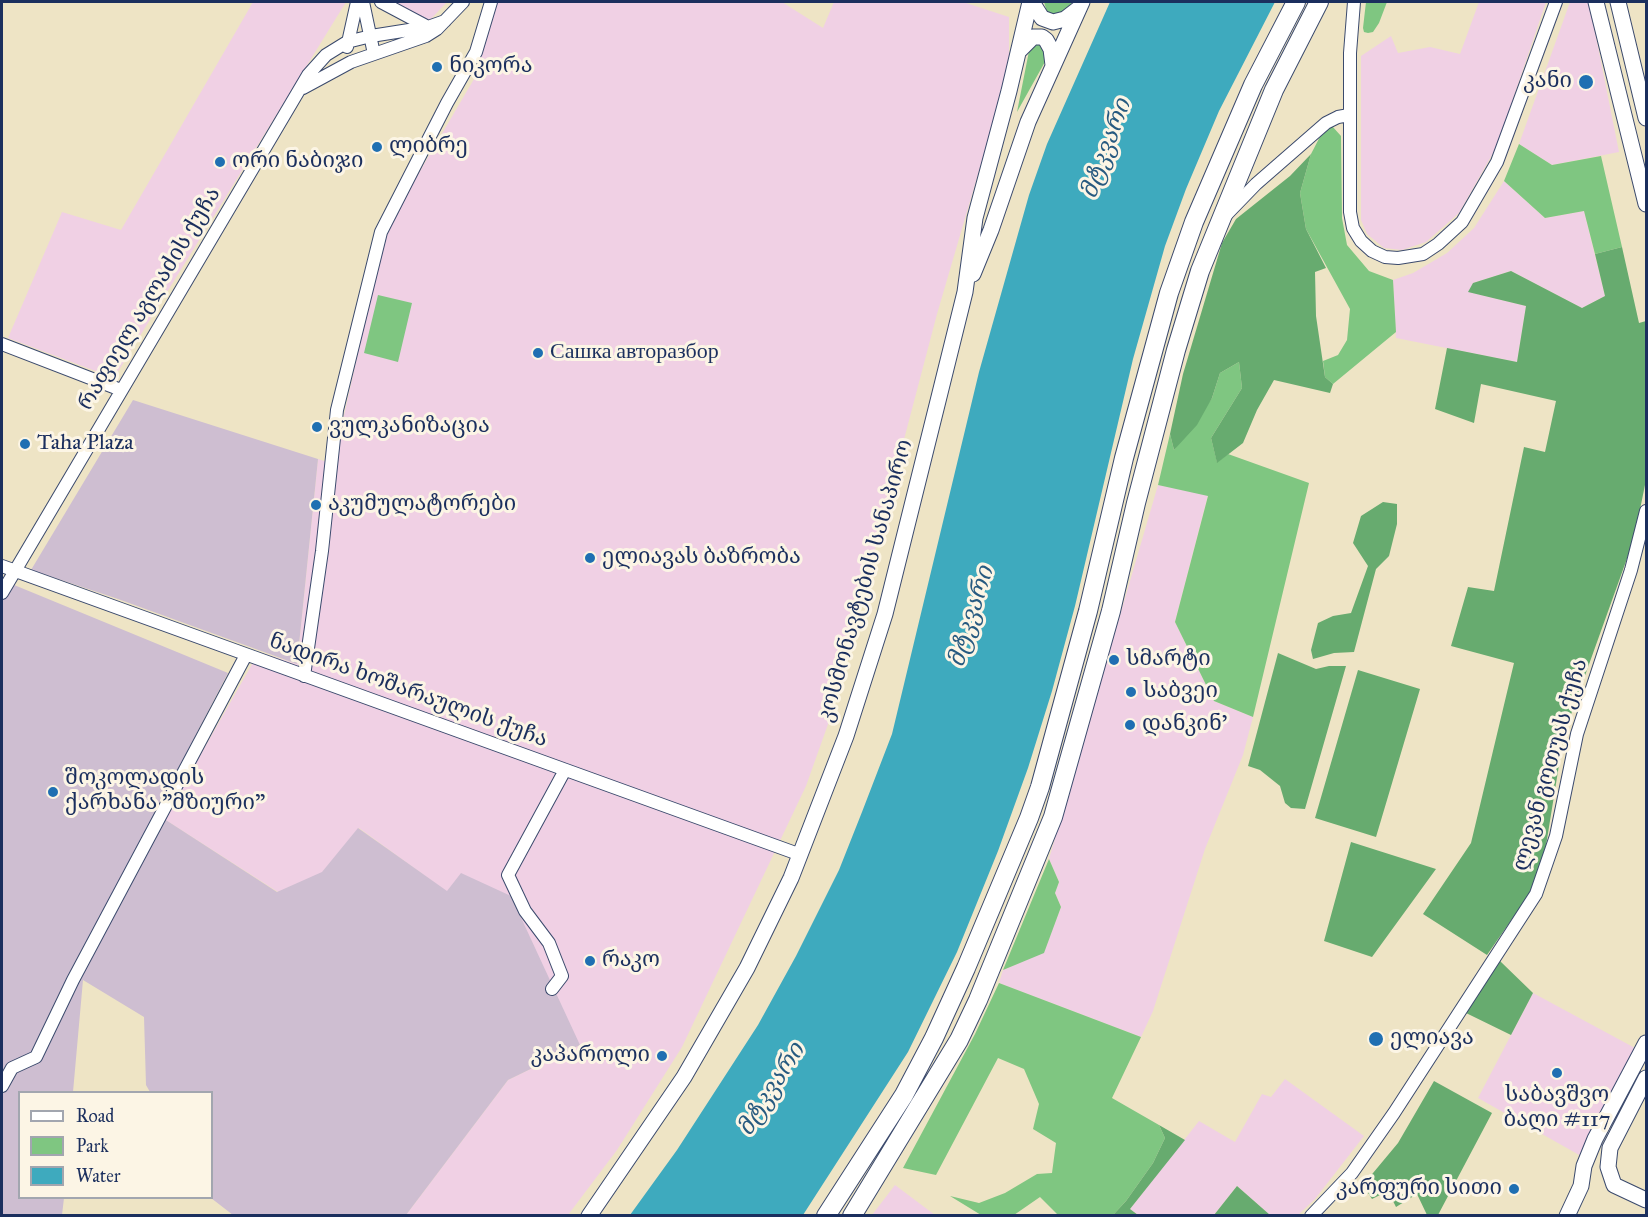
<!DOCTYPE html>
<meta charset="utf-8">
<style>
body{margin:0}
#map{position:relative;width:1648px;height:1217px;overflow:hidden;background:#eee4c5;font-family:"IM FELL Great Primer",serif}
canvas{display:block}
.frame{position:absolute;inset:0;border:3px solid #1b2f5e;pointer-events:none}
.legend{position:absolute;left:18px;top:1091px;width:195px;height:108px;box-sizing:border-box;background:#fcf5e5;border:2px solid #a2a6af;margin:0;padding:8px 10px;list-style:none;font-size:18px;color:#1b2f5e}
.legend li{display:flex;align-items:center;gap:12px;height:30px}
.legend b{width:30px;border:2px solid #a2a6af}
</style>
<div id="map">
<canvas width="1648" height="1217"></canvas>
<div class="frame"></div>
<ul class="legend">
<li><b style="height:8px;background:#fff"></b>Road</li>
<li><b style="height:16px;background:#7fc681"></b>Park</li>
<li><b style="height:16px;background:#3eaabe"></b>Water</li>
</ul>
</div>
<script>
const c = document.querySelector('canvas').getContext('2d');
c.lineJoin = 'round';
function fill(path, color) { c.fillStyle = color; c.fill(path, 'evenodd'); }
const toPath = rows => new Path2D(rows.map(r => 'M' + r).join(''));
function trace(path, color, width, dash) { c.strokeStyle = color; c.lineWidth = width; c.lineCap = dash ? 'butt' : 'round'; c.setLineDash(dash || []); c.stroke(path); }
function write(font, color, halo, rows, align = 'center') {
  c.font = font + ' "IM FELL Great Primer","Noto Serif Georgian",serif'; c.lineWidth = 6; c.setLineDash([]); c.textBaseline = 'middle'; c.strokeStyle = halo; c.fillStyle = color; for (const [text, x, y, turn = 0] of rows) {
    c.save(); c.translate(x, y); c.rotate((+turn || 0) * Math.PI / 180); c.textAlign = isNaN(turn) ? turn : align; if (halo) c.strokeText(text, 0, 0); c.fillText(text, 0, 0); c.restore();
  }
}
fill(toPath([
 [253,2,346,2,114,378,8,338,62,212,121,230],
 [393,2,447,2,429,21],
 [497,2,782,2,823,28,834,2,963,2,1009,17,1009,68,937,314,832,713,806,786,682,1047,617,1150,568,1215,406,1215,508,1080,580,1045,447,892,359,828,322,873,278,892,164,819,259,652,297,664,318,459,333,464,386,229,484,62,478,57,490,14],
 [1479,2,1546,2,1497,146,1459,213,1426,242,1402,250,1384,248,1367,234,1361,220,1361,56,1391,36,1398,53,1430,47,1460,54],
 [1570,2,1589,2,1619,152,1552,165,1519,144],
 [1504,181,1545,218,1584,211,1605,296,1582,308,1511,271,1473,283,1469,292,1526,306,1517,362,1396,338,1393,280,1413,273,1447,253,1474,228],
 [1158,485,1208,495,1175,622,1214,701,1253,717,1243,755,1205,849,1153,1011,1141,1037,999,983,1003,970,1044,952,1061,907,1055,893,1059,882,1049,859],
 [1533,993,1635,1048,1581,1156,1478,1098],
 [1285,1079,1364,1136,1315,1199,1298,1215,1270,1215,1237,1186,1214,1215,1138,1215,1130,1209,1199,1121,1235,1142,1262,1094,1271,1097],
 [895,1185,935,1215,872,1215]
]), '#f0d0e4');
fill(toPath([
 [133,400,318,459,297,664,118,599,31,570],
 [2,580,228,673,155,813,277,892,322,872,358,828,447,891,461,873,511,896,580,1045,508,1080,406,1215,233,1215,211,1198,212,1092,150,1092,146,1085,144,1017,83,980,73,1092,20,1092,20,1198,64,1198,62,1215,2,1215]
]), '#cebed1');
fill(toPath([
 [1044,2,1072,2,1069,8,1057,16,1047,12],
 [1366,2,1387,2,1379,23,1373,32,1368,33,1364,32,1363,28],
 [1038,44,1043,46,1046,60,1017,112,1029,51,1032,45],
 [1332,126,1341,136,1342,218,1347,245,1369,271,1393,280,1396,332,1333,384,1325,377,1323,361,1338,355,1347,340,1350,309,1306,229,1300,193,1311,154,1324,129],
 [1519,144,1552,165,1601,156,1622,247,1595,254,1584,211,1545,218,1504,181],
 [378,295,412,303,398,362,364,353],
 [1239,362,1242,388,1211,438,1217,462,1228,454,1309,483,1253,717,1214,701,1175,622,1208,496,1158,485,1170,434,1174,450,1212,398,1220,373],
 [1049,859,1059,882,1055,893,1061,907,1044,953,1003,970],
 [999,983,1141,1037,1112,1098,1159,1125,1165,1138,1153,1163,1126,1201,1113,1215,1058,1215,1040,1197,1014,1215,981,1215,950,1196,979,1203,1005,1193,1037,1174,1052,1173,1056,1143,1033,1129,1039,1104,1024,1069,998,1058,936,1175,903,1168,975,1034]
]), '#7fc681');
fill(toPath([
 [1311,154,1300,193,1306,229,1326,268,1315,272,1316,316,1325,377,1333,384,1330,393,1274,380,1257,410,1243,443,1217,463,1211,438,1242,388,1239,362,1220,373,1212,398,1197,425,1174,450,1170,434,1183,374,1222,243,1236,219,1290,176],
 [1622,247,1639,323,1646,321,1646,480,1634,539,1564,734,1544,858,1530,893,1487,955,1423,914,1471,843,1514,663,1451,646,1468,587,1494,591,1524,447,1545,452,1556,401,1481,384,1474,423,1435,409,1447,348,1517,362,1526,306,1468,292,1473,283,1511,271,1582,308,1605,296,1595,254],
 [1383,502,1397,504,1397,524,1389,556,1376,569,1354,652,1334,653,1313,659,1311,650,1318,623,1333,616,1351,613,1368,566,1353,543,1361,516],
 [1278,653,1316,669,1329,666,1346,666,1305,809,1291,808,1285,803,1280,786,1260,770,1248,766],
 [1358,670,1420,689,1376,837,1315,818],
 [1351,842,1436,869,1372,957,1324,941],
 [1500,961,1533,993,1511,1035,1466,1013],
 [1434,1081,1492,1113,1438,1215,1427,1215,1417,1194,1396,1207,1388,1191,1372,1199,1363,1185,1398,1143],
 [1159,1125,1185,1140,1130,1209,1138,1215,1113,1215,1126,1201,1153,1163,1165,1138],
 [1237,1186,1270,1215,1214,1215]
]), '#67ab6f');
fill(toPath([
 [1110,2,1275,2,1219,111,1186,189,1165,246,1133,359,1075,606,1052,691,1028,768,998,851,957,952,908,1052,803,1215,630,1215,677,1150,758,1025,796,956,839,870,862,812,892,734,979,372,1029,195,1047,144]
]), '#3eaabe');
const minor = toPath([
 [363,2,374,54],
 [381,2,428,27],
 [1354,2,1350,53,1350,212,1353,228,1361,241,1372,251,1385,257,1398,258,1423,254,1438,244,1462,222,1497,162,1556,2],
 [347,47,357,2],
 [303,88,351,62,426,36,437,29,463,2],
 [1226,215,1256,184,1326,123,1338,117,1349,115],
 [2,344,121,390],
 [2,566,801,855],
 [2,593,308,75,326,55,347,42,371,36,428,27,445,21],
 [304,676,322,551,337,410,381,232,447,103,476,52,491,2],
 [552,989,562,976,549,943,525,911,508,875,565,770],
 [2,1086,12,1068,36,1057,73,980,246,655],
 [1311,1216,1352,1173,1394,1113,1536,894,1556,836,1577,734,1631,570,1646,511]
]);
const major = toPath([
 [1032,2,1042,18,1053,22,1065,19,1078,9],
 [1596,2,1646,204],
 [1618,2,1646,118],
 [1020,50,1033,37,1042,37,1046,40,1051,49,1053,65],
 [973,274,991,230,1028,122,1082,2],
 [1646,1078,1610,1148,1608,1167,1614,1185,1646,1200],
 [589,1216,684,1077,747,968,791,878,846,736,885,614,939,397,965,292,975,218,1009,91,1030,2],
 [1567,1216,1581,1186,1584,1166,1595,1139,1646,1043]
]);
const highway = toPath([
 [826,1216,904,1095,934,1038,966,968,1029,818,1040,787,1088,611,1124,458,1169,293,1194,222,1253,85,1296,2],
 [852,1216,959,1040,978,1000,1053,817,1111,611,1136,503,1176,350,1200,271,1274,90,1319,2]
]);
trace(minor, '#3b4a6d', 14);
trace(major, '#3b4a6d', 17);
trace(highway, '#3b4a6d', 20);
trace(minor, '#fff', 12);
trace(major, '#fff', 15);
trace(highway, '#fff', 18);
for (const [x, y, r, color] of [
 [437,67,6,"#1f6fb2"],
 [1586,82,8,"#1f6fb2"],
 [377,147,6,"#1f6fb2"],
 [220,162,6,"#1f6fb2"],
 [538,353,6,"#1f6fb2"],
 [317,427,6,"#1f6fb2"],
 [25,444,6,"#1f6fb2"],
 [316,505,6,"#1f6fb2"],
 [590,558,6,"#1f6fb2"],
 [1114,660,6,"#1f6fb2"],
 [1131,692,6,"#1f6fb2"],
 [1130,725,6,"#1f6fb2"],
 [53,792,6,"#1f6fb2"],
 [590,961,6,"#1f6fb2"],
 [1376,1039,8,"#1f6fb2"],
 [662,1056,6,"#1f6fb2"],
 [1557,1073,6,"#1f6fb2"],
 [1514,1189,6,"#1f6fb2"]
]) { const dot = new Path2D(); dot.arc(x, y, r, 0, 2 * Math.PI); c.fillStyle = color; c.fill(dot); trace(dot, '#fcf5e5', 2); }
write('22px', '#1b2f5e', '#fcf5e5', [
 ["ნიკორა",449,67],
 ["კანი",1572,82,"right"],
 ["ლიბრე",389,147],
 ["ორი ნაბიჯი",232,162],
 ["Сашка авторазбор",550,353],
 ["ვულკანიზაცია",329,427],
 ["Taha Plaza",37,444],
 ["აკუმულატორები",328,505],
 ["ელიავას ბაზრობა",602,558],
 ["სმარტი",1126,660],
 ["საბვეი",1143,692],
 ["დანკინ'",1142,725],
 ["შოკოლადის",65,779],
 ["ქარხანა \"მზიური\"",65,804],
 ["რაკო",602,961],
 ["ელიავა",1390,1039],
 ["კაპაროლი",650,1056,"right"],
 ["საბავშვო",1557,1096,"center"],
 ["ბაღი #117",1557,1121,"center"],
 ["კარფური სითი",1502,1189,"right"]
], 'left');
write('22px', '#1b2f5e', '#fcf5e5', [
 ["რაფიელ აგლაძის ქუჩა",150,299,-59],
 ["კოსმონავტების სანაპირო",866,581,-74],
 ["ნადირა ხოშარაულის ქუჩა",408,691,20],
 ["ლევან გოთუას ქუჩა",1551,765,-74]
]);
write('italic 24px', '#275a80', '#fcf5e5', [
 ["მტკვარი",1107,149,-70],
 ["მტკვარი",972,617,-73],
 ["მტკვარი",772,1090,-58]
]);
</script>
